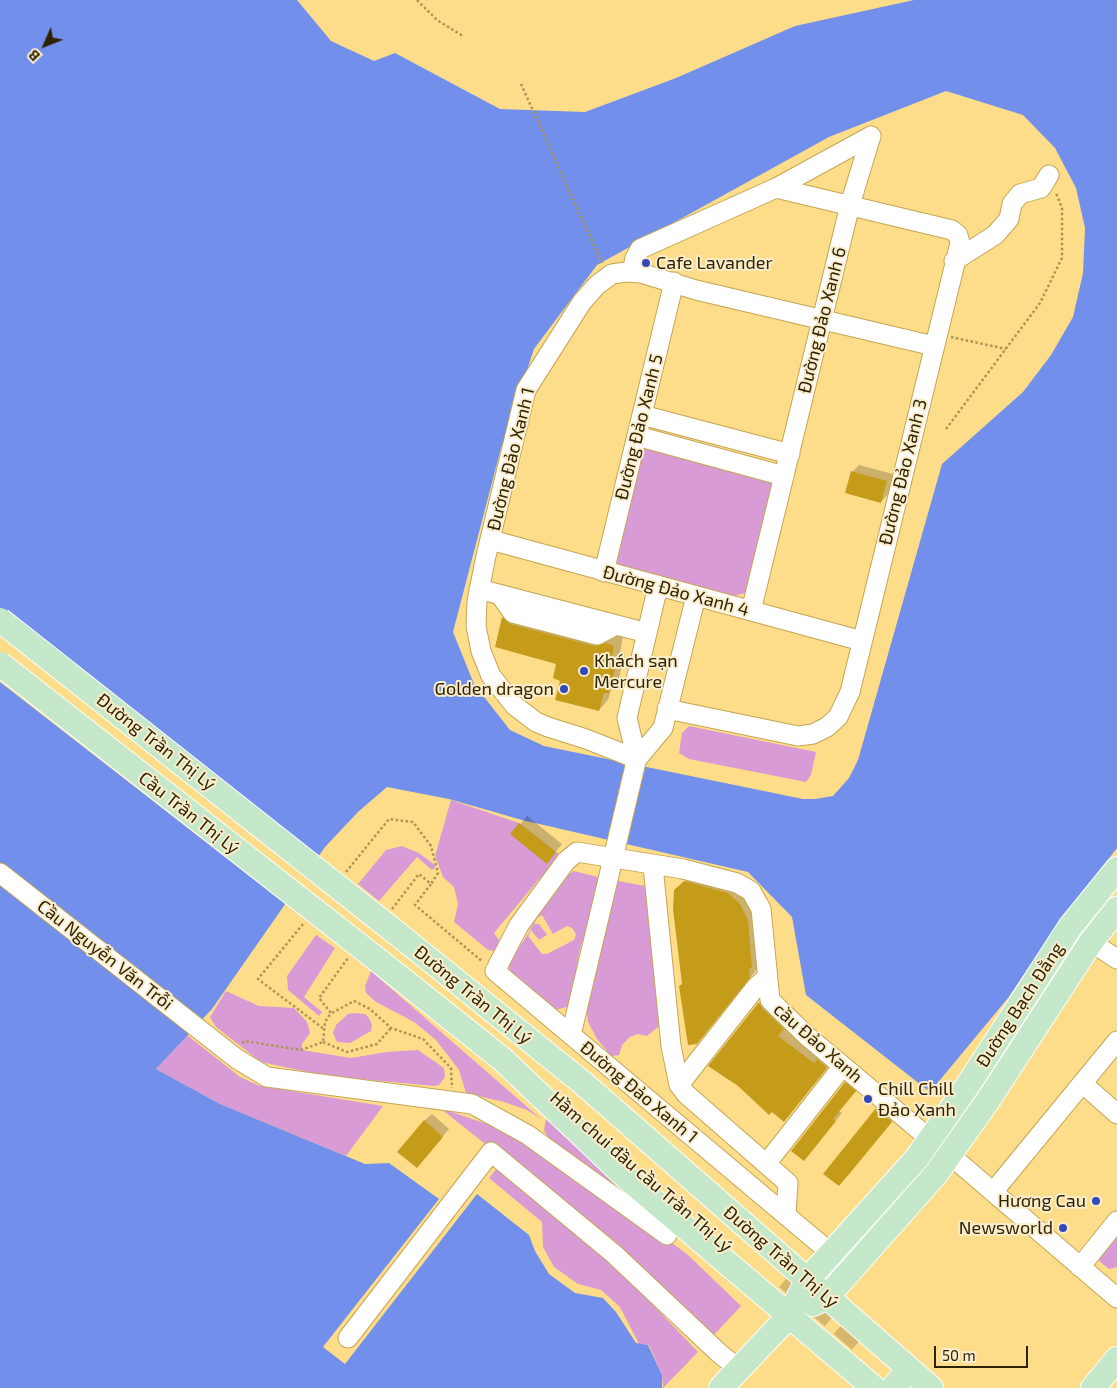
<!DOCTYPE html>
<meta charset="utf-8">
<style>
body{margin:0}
#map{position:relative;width:1117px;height:1388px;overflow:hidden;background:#fedd8a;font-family:"Exo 2",sans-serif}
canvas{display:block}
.north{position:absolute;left:20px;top:20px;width:50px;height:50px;-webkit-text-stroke:4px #f9edcd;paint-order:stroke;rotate:226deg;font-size:14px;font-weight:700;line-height:20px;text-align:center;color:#2f2200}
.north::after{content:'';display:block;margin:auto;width:18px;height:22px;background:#2f2200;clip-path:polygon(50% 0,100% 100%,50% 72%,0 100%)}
.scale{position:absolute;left:934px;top:1346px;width:94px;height:22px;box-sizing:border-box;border:2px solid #2f2200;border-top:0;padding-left:6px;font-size:15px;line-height:18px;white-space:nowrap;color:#2f2200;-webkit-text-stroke:4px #f9edcd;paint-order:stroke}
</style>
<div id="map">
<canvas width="1117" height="1388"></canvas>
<div class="north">B</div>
<div class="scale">50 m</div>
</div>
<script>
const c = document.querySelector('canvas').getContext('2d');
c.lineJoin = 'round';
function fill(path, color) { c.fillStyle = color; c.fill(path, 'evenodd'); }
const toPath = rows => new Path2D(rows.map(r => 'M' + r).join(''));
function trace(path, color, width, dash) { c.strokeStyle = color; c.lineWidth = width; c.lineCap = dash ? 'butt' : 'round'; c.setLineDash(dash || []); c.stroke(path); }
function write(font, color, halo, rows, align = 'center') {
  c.font = font + ' "Exo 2",sans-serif'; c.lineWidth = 4; c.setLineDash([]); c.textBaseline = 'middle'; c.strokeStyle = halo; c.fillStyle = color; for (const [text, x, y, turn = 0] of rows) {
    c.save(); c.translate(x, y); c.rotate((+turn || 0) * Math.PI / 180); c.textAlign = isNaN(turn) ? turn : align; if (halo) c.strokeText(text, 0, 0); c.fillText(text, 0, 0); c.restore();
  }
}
fill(toPath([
 [649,442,773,480,774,489,749,589,745,593,730,597,619,566,615,557,640,447],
 [689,726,816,752,811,775,806,782,689,759,679,753,682,733],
 [451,800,519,823,560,855,545,881,540,878,494,933,501,943,494,951,488,950,454,922,458,904,454,887,443,877,435,856],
 [402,846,419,853,435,865,435,868,432,870,417,857,379,901,358,884,386,850],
 [574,871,598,877,599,886,579,953,570,1006,555,1010,511,973,508,964,528,934,545,899,552,898,568,875],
 [542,915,553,934,567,926,572,928,576,934,574,940,547,954,542,954,528,936,531,930,539,940,547,935,539,924,534,924,537,918],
 [618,881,645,886,648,895,659,1026,647,1036,638,1034,630,1037,622,1045,619,1055,611,1056,597,1039,588,1022,586,1005,614,888],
 [316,935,335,948,304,997,322,1012,319,1016,288,990,287,976],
 [371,971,541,1119,527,1110,504,1102,466,1093,459,1070,436,1040,414,1022,376,1002,366,993,365,986],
 [226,991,259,1006,294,1008,307,1022,310,1033,302,1044,302,1050,351,1058,386,1052,418,1050,444,1068,445,1077,439,1085,434,1086,327,1076,261,1062,216,1027,210,1017],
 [355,1013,365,1014,369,1018,372,1025,371,1031,350,1043,337,1042,333,1033,336,1025,348,1014],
 [187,1035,240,1077,260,1086,383,1106,346,1156,220,1104,156,1069],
 [440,1108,487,1124,531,1147,630,1211,688,1255,741,1306,713,1336,617,1249],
 [546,1119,656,1220,548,1138,544,1130],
 [498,1167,609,1259,698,1352,663,1388,662,1375,649,1345,639,1344,620,1307,601,1290,578,1284,554,1267,543,1247,542,1222,489,1178],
 [1117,1232,1117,1267,1109,1269,1098,1260,1099,1256]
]), '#d99bd5');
fill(toPath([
 [0,0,297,0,331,41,374,61,395,53,500,109,585,112,676,78,795,26,914,0,1117,0,1117,848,1054,930,1008,998,930,1092,806,995,792,917,748,872,522,820,449,799,387,787,358,812,325,847,212,1009,156,1069,220,1104,365,1164,389,1163,439,1199,323,1347,345,1364,477,1194,529,1235,535,1251,549,1274,575,1293,603,1298,616,1312,636,1343,648,1345,662,1375,662,1388,0,1388],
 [946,91,1023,115,1055,148,1076,188,1085,228,1083,273,1073,317,1051,355,1023,392,942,464,858,760,849,778,833,796,815,799,803,799,544,746,510,730,474,684,453,632,501,448,534,349,597,265,829,137]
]), '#7290eb');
fill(toPath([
 [0,608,320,859,288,906,0,682]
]), '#fedd8a');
fill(toPath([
 [859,465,893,474,888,494,881,502,852,472],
 [513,609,623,636,620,653,625,654,618,682,611,690,608,700,599,710,562,680,558,663,497,646,503,618],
 [527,816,562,844,547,862,512,834],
 [694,872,738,883,758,910,759,967,696,1043,683,984,675,891],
 [766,996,790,1021,784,1028,822,1056,834,1060,784,1121,739,1085,710,1066],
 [853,1076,862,1084,839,1111,842,1113,811,1152,846,1083],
 [884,1102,898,1114,846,1178,877,1109],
 [432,1114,449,1129,417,1167,424,1121]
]), '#0003');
fill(toPath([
 [851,471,887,481,881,503,845,493],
 [502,617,510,624,594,646,606,643,614,646,611,662,616,664,609,693,604,693,599,711,555,700,560,681,553,678,556,664,495,647],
 [519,823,556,852,547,864,510,834],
 [684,881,728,893,740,904,748,920,752,968,749,969,750,978,697,1044,688,1045,679,986,682,984,673,909,674,890],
 [759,1002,762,1008,784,1029,778,1036,814,1063,817,1059,827,1068,784,1122,772,1112,769,1115,738,1086,708,1066],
 [845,1082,856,1091,833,1119,836,1121,804,1161,791,1151],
 [876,1108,892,1122,839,1186,823,1174],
 [424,1120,443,1137,417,1168,397,1152]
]), '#c59c1a');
trace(toPath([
 [787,1278,866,1346]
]), '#d5b86e', 24, [24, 12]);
const minor = toPath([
 [954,261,995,235,1009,219,1012,204,1020,194,1041,188,1049,175],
 [632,272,635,258,640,249,776,188,871,136],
 [642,415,790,454],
 [637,436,784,476],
 [491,540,862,641],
 [604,572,674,282],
 [479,589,647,633],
 [500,595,513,613,597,635,616,625],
 [751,611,850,205,871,136],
 [667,709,798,736,813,734,827,727,838,717,850,692,960,243,958,235,952,230,776,188],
 [637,759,586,739,548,727,536,722,515,706,491,676,481,651,476,626,477,601,486,556,526,390,582,302,597,285,612,274,626,272,641,273,696,290,934,346],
 [637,759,627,718,658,586],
 [653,866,671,1046,679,1085,686,1094,788,1183,786,1215],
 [0,873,237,1059,267,1077,472,1104,528,1135,667,1235],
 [1091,942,1117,959],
 [571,1035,635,766,637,759,663,728,696,596],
 [1082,1083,1117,1114],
 [679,1085,756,987,766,978],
 [950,1155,1117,1298],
 [766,1164,843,1066],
 [993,1192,1117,1041],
 [832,1254,495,971,519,925,566,861,577,852,683,869,737,883,751,891,761,909,770,1000,807,1036,930,1139],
 [1080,1267,1117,1221],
 [348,1338,491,1152,614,1254,720,1354,739,1369]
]);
const major = toPath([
 [399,935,584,1084,931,1388],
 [379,961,502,1059,625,1176,874,1388],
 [813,1304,827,1297,936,1174,989,1099,1091,942,1117,909],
 [721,1388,789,1316,808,1279,917,1158,968,1085,1070,927,1117,869],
 [893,1388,909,1369],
 [1093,1388,1117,1359]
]);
trace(minor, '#c4a552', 21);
trace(major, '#fff', 26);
trace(toPath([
 [417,0,437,20,463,36],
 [521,84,602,263],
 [951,337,1006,349],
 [946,429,1040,303,1062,258,1062,208,1056,193],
 [346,872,389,819,413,822,431,846,438,873,431,884],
 [392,909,419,874,431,884,415,905,483,962],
 [303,924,258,979,324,1029],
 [332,1013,354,1001,370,1009,391,1028,423,1039,451,1068,452,1088],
 [323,1042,347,1052,377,1044,391,1028],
 [242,1043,245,1041,301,1050,323,1042,325,1022,331,1013,319,998,348,958]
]), '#ad9454', 2.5, [2.5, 2.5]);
trace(minor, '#fff', 19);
trace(major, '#c4e8c9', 24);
const majorBridge = toPath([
 [0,620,399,935],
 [0,664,379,961]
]);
trace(majorBridge, '#fff', 26, []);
trace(majorBridge, '#c4e8c9', 24);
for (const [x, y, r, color] of [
 [646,263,5,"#3149bb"],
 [584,671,5,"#3149bb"],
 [564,689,5,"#3149bb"],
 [868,1099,5,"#3149bb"],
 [1096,1201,5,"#3149bb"],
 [1063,1228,5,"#3149bb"]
]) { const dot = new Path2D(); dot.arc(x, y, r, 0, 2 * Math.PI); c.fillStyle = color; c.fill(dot); trace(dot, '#f9edcd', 2); }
write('18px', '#2f2200', '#f9edcd', [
 ["Cafe Lavander",656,263],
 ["Khách sạn",594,661],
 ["Mercure",594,682],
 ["Golden dragon",554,689,"right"],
 ["Chill Chill",878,1089],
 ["Đảo Xanh",878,1110],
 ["Hương Cau",1086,1201,"right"],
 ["Newsworld",1053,1228,"right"]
], 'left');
write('18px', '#2f2200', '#f9edcd', [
 ["Đường Đảo Xanh 6",822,320,-76],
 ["Đường Đảo Xanh 5",639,427,-76],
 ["Đường Đảo Xanh 1",511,459,-76],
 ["Đường Đảo Xanh 3",903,472,-76],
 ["Đường Đảo Xanh 4",676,591,15],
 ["Đường Trần Thị Lý",156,742,38],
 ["Cầu Trần Thị Lý",189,813,38],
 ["Cầu Nguyễn Văn Trỗi",105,955,38],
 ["Đường Trần Thị Lý",473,995,39],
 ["Đường Bạch Đằng",1020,1005,-57],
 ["cầu Đảo Xanh",818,1043,41],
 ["Đường Đảo Xanh 1",639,1092,40],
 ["Hầm chui đầu cầu Trần Thị Lý",641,1172,41],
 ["Đường Trần Thị Lý",781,1257,41]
]);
</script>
